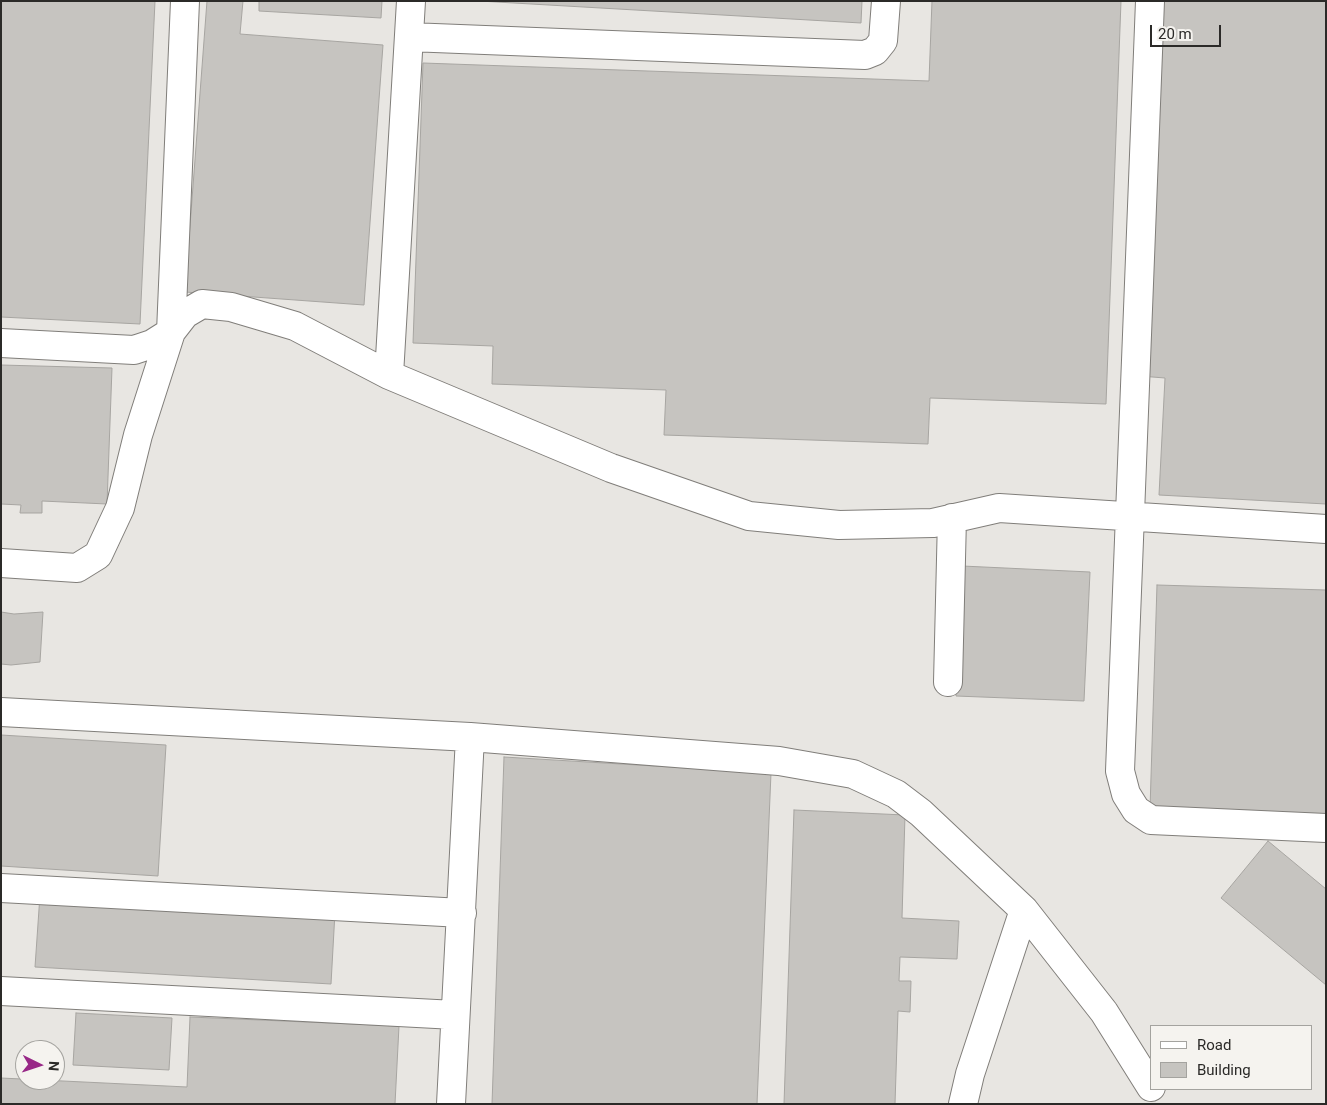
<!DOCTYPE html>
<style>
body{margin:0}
#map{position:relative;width:1327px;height:1105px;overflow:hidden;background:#e8e6e2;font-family:Roboto,sans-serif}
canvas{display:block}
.frame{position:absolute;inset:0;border:2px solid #2b2a28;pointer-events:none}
.legend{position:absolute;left:1150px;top:1025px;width:162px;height:65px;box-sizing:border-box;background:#f5f3ef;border:1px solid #a4a39f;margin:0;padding:6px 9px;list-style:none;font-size:15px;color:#2b2a28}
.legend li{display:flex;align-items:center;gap:10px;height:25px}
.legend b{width:25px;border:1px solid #a4a39f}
.north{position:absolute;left:15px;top:1040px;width:50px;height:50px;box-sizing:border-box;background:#f5f3ef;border:1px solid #a4a39f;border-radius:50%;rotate:94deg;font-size:14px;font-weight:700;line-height:20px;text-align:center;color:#2b2a28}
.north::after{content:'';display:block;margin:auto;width:18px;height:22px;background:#982887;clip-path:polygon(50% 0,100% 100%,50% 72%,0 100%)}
.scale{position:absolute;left:1150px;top:25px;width:71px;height:22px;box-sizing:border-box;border:2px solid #2b2a28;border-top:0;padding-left:6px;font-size:15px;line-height:18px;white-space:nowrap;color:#2b2a28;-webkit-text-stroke:4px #f5f3ef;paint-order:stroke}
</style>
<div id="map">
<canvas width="1327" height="1105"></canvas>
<div class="frame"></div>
<ul class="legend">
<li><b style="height:6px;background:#fff"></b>Road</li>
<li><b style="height:14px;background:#c6c4c0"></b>Building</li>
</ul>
<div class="north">N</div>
<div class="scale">20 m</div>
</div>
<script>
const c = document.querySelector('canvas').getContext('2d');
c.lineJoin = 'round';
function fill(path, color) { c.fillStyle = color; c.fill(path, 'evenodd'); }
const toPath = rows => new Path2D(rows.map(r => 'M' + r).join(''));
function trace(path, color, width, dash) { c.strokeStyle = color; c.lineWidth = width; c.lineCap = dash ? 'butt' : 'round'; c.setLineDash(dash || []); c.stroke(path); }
const building = toPath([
 [1,1,155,1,140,324,1,317,1,1],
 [207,1,243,1,240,34,383,45,364,305,185,292,207,1],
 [259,1,382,1,381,18,259,11,259,1],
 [479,1,862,1,861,23,479,1],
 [932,1,1121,1,1106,404,930,398,928,444,664,435,666,390,492,384,493,346,413,343,423,63,929,81,932,1],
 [1160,1,1326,1,1326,504,1159,495,1165,378,1140,376,1160,1],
 [1,365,112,368,107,504,42,501,42,513,20,513,21,505,1,504,1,365],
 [962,566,1090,572,1084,701,956,696,962,566],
 [1157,585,1326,590,1326,815,1150,809,1157,585],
 [1,612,14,614,43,612,40,662,11,665,1,664,1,612],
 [1,735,166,745,158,876,1,866,1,735],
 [504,757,771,773,757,1104,492,1104,504,757],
 [794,810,905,815,902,918,959,921,957,959,900,957,899,981,911,981,910,1012,898,1011,895,1104,784,1104,794,810],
 [1268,841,1326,889,1326,985,1221,898,1268,841],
 [40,895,335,912,331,984,35,967,40,895],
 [76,1013,172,1018,169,1070,73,1065,76,1013],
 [190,1017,399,1026,395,1104,1,1104,1,1078,187,1087,190,1017]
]);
fill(building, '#c6c4c0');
trace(building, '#a7a5a1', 1);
const minor = toPath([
 [1150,1,1120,771,1126,794,1136,810,1151,820,1326,828],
 [409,37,865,55,875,51,883,41,886,1],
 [1,343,134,350,152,344,171,332,185,314,202,304,231,307,295,326,389,375,611,468,749,516,839,525,933,523,999,508,1326,529],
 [389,375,411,1],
 [1,563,77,568,98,555,120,508,138,435,171,332,185,1],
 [948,682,952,518],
 [1,712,470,737,779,761,853,774,896,794,921,813,1024,910,1104,1012,1151,1087],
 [1,888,462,913],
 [1,991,455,1015],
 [451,1104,470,737],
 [963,1104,970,1074,1024,910]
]);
trace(minor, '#807e7a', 30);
trace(minor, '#fff', 28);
</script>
